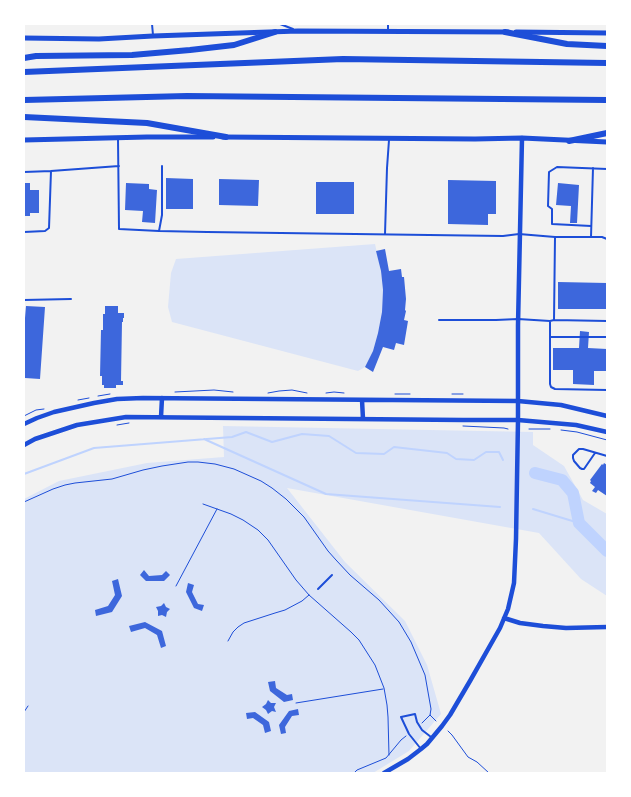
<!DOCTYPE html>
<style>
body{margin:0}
#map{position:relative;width:631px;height:797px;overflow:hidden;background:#f2f2f2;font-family:Jost,sans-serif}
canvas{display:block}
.frame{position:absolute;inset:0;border:25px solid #fff;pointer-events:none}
</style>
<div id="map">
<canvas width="631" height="797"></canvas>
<div class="frame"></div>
</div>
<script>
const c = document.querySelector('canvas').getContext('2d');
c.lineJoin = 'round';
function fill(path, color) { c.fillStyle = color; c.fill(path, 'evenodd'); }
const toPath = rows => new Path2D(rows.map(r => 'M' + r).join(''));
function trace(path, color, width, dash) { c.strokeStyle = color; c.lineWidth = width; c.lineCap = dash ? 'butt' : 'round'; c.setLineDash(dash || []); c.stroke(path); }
fill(toPath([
 [375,244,381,271,383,290,382,312,378,333,373,351,365,367,358,371,172,322,168,307,171,273,176,259],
 [223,426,533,432,533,445,564,466,583,500,607,514,607,596,581,579,539,533,287,488,345,562,405,621,427,665,441,714,409,751,373,773,24,773,24,499,59,481,147,463,224,457]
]), '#dbe4f7');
trace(toPath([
 [204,439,326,494,500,507],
 [24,474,94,448,232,437,246,432,272,442,302,434,329,436,356,453,384,454,394,447,447,453,456,459,474,460,486,452,499,452,503,460],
 [533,509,579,523]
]), '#bfd3fe', 2);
trace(toPath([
 [535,473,562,480,573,493,579,523,607,551]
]), '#bfd3fe', 12);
fill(toPath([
 [166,178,193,179,193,209,166,209],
 [219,179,259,180,258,206,219,205],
 [448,180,496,181,496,214,488,214,488,225,448,224],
 [316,182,354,182,354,214,316,214],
 [24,183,30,183,30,190,39,190,39,213,30,213,30,216,24,216],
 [126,183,149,184,149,189,157,190,155,223,142,222,143,211,125,210],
 [558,183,579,185,577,223,570,223,571,206,556,205],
 [385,249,389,271,401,269,402,277,404,277,406,299,405,310,406,311,404,320,408,321,404,345,396,343,394,350,383,347,373,372,365,367,373,351,378,333,382,312,383,290,381,271,376,251],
 [558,282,607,283,607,309,558,309],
 [26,306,45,307,40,379,25,378,25,371,24,371,24,330],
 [105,306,118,306,118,313,124,313,124,318,123,318,123,322,122,322,121,381,123,381,123,385,116,385,116,388,104,388,104,385,102,385,102,376,100,376,101,330,103,330,103,314,105,314],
 [580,331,589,332,588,348,607,349,607,371,594,371,594,385,573,384,573,370,553,370,553,348,579,348],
 [604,463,607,465,607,496,598,490,596,493,592,491,595,487,590,483,591,481,590,480,602,464,603,465],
 [144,570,149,576,162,575,166,571,170,575,164,581,146,581,140,575],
 [118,579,122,596,112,612,96,616,95,610,108,606,115,595,112,581],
 [188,583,194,585,192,592,198,604,204,605,202,611,194,608,186,592],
 [164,603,166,607,170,609,167,612,166,617,162,615,158,616,158,611,156,607,161,606],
 [145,622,162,631,166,646,161,648,157,635,145,628,131,632,129,626],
 [275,681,276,688,287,695,292,694,293,700,284,702,270,691,268,682],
 [268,700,271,703,276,703,274,707,276,712,272,711,268,714,266,710,262,707,266,704],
 [298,709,299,715,292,716,285,727,286,733,281,734,279,725,289,711],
 [255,712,269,722,271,731,265,733,263,725,253,718,247,719,246,713]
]), '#3d67dc');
trace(toPath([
 [175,392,214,390,233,392],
 [268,393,279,391,292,390,307,393],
 [326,393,334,392,344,393],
 [395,394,410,394],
 [452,394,463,394],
 [98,396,110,394],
 [78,400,89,398],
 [24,416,36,410,44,409],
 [117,425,129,423],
 [463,426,504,428,508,429],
 [529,429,550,429],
 [561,430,577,432,607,440],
 [24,502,53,489,65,485,75,483,112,479,143,470,162,466,188,462,198,462,215,464,234,469,261,481,272,488,286,499,304,517,328,551,336,560,350,575,379,600,399,622,411,642,425,675,431,709,430,715,436,721],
 [203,504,231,514,243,520,258,530,268,540,296,580,309,595,351,632,359,640,375,665,384,688,387,705,388,717,389,755],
 [176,586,217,509],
 [228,641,233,632,238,627,244,623,275,613,285,610,302,601,309,595],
 [296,703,383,689],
 [24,712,28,706],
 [422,723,430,715],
 [448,731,452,735,468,757,477,762,489,773],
 [354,773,357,770,386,758,401,740,406,736]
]), '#1d4ed8', 1);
trace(toPath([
 [152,24,153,35],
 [280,24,293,29],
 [388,24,388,30],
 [118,139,119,229,159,231,207,232,503,236,519,234,555,237,602,237,607,239],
 [51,171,119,166],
 [24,172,51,171,49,228,45,231,24,232],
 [591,226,552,224,552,209,548,206,549,172,557,167,607,169],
 [159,231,162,215,162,166],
 [385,234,387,168,389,140],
 [591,237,593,168],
 [24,300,71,299],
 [439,320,496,320,518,319,550,321,550,384,551,387,555,389,607,390],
 [554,320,607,321],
 [550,321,554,320,555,237],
 [550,337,607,337],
 [595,453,584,469,582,469,580,468,574,461,573,458,573,455,579,449,583,449,607,456],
 [318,589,332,575],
 [421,749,409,734,401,717,415,714,417,722,422,730,431,737]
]), '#1d4ed8', 2);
trace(toPath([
 [362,400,363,419],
 [161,417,162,398],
 [24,424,37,418,54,412,94,403,117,399,143,398,518,401,561,405,607,416],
 [24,445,35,439,77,425,126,417,463,420,518,420,576,425,607,432],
 [504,618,520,623,543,626,566,628,607,627],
 [384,773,408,759,421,749,427,744,442,726,450,715,470,681,500,628,508,609,514,583,516,539,518,420,518,325,522,138]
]), '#1d4ed8', 4.5);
trace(toPath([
 [516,32,607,33],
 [24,38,99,39,153,36,298,31,508,32],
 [223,137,475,139,522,138,607,142],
 [24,140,147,137,213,137]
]), '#1d4ed8', 5);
trace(toPath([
 [505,32,567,44,607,46],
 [24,58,36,56,132,55,190,50,234,45,275,32],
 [24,72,343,59,607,63],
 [24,100,187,96,607,100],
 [24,117,147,123,226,137],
 [569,141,607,133]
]), '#1d4ed8', 6);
</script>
